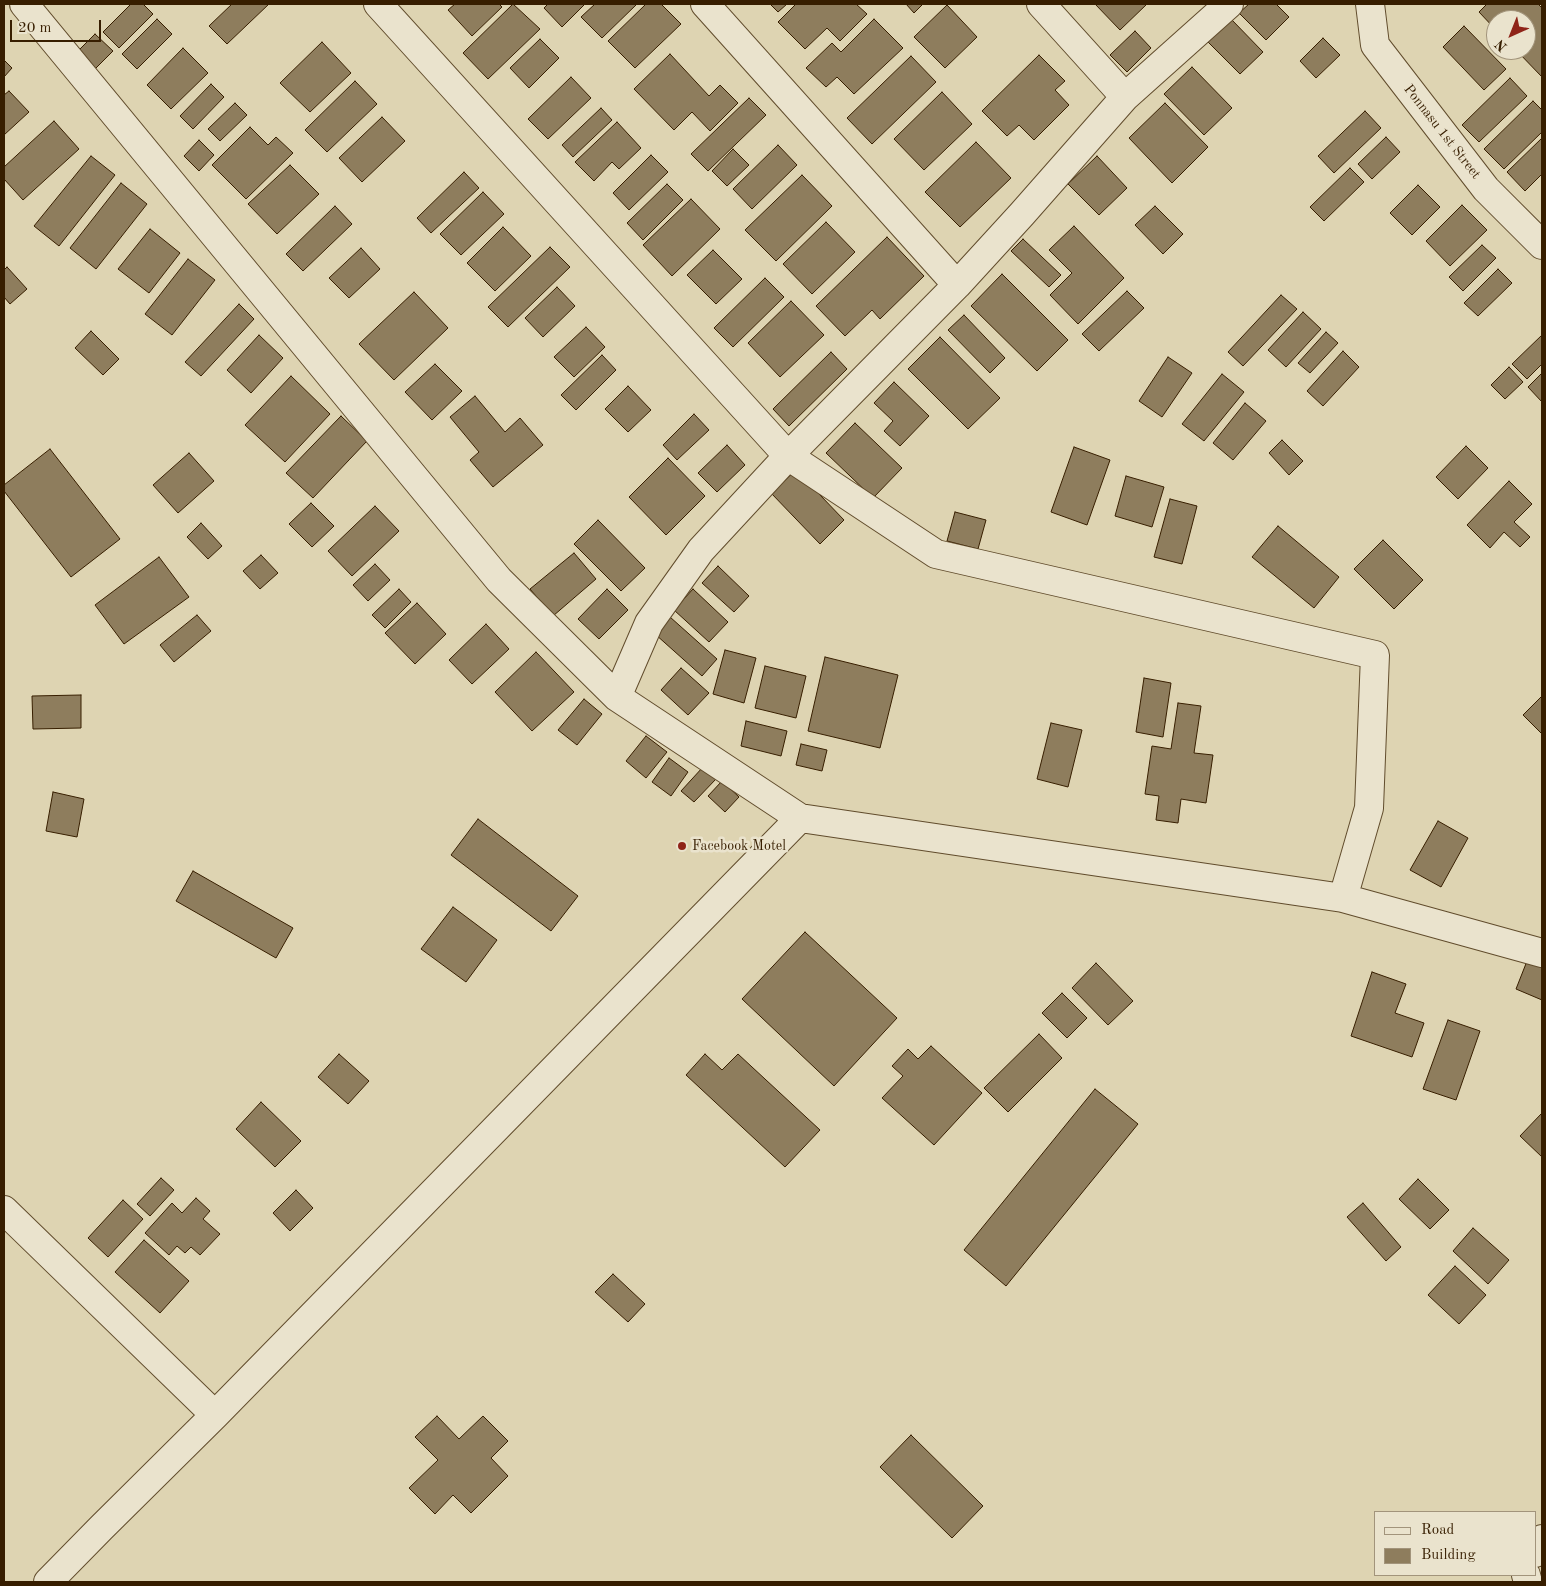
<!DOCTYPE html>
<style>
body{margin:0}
#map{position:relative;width:1546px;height:1586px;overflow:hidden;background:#ded4b2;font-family:"Old Standard TT",serif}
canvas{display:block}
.frame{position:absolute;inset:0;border:5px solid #371e00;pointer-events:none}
.legend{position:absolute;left:1374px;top:1511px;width:162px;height:65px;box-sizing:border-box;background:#eae3cd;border:1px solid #a2947b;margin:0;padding:6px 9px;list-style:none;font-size:15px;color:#371e00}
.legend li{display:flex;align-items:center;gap:10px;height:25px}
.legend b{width:25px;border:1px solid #a2947b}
.north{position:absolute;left:1486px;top:10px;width:50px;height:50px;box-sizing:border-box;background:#eae3cd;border:1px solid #a2947b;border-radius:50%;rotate:224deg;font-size:14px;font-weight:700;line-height:20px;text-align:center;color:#371e00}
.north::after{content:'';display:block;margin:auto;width:18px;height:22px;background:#8f2418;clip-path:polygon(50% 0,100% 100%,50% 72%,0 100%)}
.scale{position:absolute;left:10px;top:20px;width:91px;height:22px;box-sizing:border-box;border:2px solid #371e00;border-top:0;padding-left:6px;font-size:15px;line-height:18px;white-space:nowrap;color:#371e00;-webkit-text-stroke:4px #eae3cd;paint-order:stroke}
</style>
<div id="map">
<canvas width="1546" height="1586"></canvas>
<div class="frame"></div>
<ul class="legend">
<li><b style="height:6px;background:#eae3cd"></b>Road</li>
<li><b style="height:14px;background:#8e7d5d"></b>Building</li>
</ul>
<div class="north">N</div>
<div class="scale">20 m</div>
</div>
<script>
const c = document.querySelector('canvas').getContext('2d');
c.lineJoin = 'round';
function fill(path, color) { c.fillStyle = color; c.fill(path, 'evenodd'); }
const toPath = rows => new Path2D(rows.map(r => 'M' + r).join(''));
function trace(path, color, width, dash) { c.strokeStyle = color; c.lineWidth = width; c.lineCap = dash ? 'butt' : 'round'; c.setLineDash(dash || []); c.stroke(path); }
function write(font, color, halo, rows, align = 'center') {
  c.font = font + ' "Old Standard TT",serif'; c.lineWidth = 5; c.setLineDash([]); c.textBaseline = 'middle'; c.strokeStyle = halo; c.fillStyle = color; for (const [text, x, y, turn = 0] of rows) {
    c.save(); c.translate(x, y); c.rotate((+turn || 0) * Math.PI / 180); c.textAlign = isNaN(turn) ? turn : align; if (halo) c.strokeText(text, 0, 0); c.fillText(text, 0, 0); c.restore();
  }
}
const building = toPath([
 [131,4,143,4,153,14,119,48,103,32,131,4],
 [232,4,269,4,227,44,209,26,232,4],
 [455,4,499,4,502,7,472,36,448,10,455,4],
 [513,4,540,29,488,79,463,53,513,4],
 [548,4,585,4,562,27,544,8,548,4],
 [595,4,637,4,602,38,581,17,595,4],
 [646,4,661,4,681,24,635,68,608,41,646,4],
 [770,4,787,4,778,12,770,4],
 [796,4,856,4,867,14,840,41,827,28,805,49,778,22,796,4],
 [906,4,923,4,914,13,906,4],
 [1095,4,1147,4,1120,30,1095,4],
 [1249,4,1276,4,1289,17,1266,40,1239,13,1249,4],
 [1487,4,1538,4,1542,8,1542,77,1516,50,1526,50,1526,20,1496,20,1496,30,1479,12,1487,4],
 [947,5,977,37,945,68,914,37,947,5],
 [157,19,172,34,137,69,122,54,157,19],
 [874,19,903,48,854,94,837,77,826,87,806,68,832,43,841,52,874,19],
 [1231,19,1263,52,1240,74,1208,42,1231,19],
 [1464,26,1506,69,1484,90,1443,47,1464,26],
 [1135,31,1151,48,1127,72,1110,55,1135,31],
 [95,34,113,51,94,70,76,53,95,34],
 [1323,38,1340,55,1316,78,1300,61,1323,38],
 [540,39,559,58,529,88,510,68,540,39],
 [322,42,351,73,310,112,280,83,322,42],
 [183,48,208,73,171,109,147,85,183,48],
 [670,54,709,96,720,85,738,103,710,131,692,112,674,130,634,89,670,54],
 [1039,55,1065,81,1055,90,1069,105,1034,140,1019,125,1007,136,982,111,1039,55],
 [911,56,936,82,872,144,847,118,911,56],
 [4,60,12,68,4,77,4,60],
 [1192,67,1232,108,1204,135,1164,94,1192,67],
 [571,77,591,98,548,139,528,119,571,77],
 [1510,78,1527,96,1479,142,1462,125,1510,78],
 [355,81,377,104,327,152,305,130,355,81],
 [211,84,224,97,193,129,180,116,211,84],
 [9,91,29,112,4,135,4,95,9,91],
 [942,92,972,124,924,170,894,139,942,92],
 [749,98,766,115,708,171,691,154,749,98],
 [1533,101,1542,110,1542,132,1504,169,1484,149,1533,101],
 [235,103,247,115,220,141,208,129,235,103],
 [1165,103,1208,147,1172,183,1129,138,1165,103],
 [601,108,612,120,573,157,562,145,601,108],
 [1365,111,1381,128,1334,173,1318,156,1365,111],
 [382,117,405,141,362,182,339,158,382,117],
 [54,121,79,149,23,200,4,179,4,167,54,121],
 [617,122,641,148,619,169,612,162,594,181,575,162,617,122],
 [250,127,268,145,276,137,293,153,246,199,212,165,250,127],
 [1386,137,1400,152,1372,179,1358,164,1386,137],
 [1542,138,1542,174,1525,191,1507,172,1542,138],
 [199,140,214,155,199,171,184,156,199,140],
 [976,142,1011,178,960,227,925,192,976,142],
 [778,145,797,165,752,209,733,189,778,145],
 [733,149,749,165,727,186,712,171,733,149],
 [651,155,668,172,629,210,613,193,651,155],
 [91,156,115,175,59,246,34,226,91,156],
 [1097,156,1127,188,1099,215,1068,184,1097,156],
 [290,165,319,194,277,234,248,204,290,165],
 [1350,168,1364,182,1324,221,1310,207,1350,168],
 [464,172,479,188,431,233,417,218,464,172],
 [802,175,832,206,776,261,745,230,802,175],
 [121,183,147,204,96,269,70,248,121,183],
 [667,184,683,200,643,240,627,223,667,184],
 [1418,185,1440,207,1412,235,1390,213,1418,185],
 [483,192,504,214,461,255,440,234,483,192],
 [691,199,720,229,672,276,643,245,691,199],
 [1462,205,1487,230,1450,266,1426,241,1462,205],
 [335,206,352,224,303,271,286,254,335,206],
 [1155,206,1183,234,1163,254,1135,225,1155,206],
 [826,222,855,252,812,294,783,264,826,222],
 [1074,226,1124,278,1078,324,1050,295,1072,273,1049,250,1074,226],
 [503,227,531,256,495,291,467,263,503,227],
 [150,229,180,253,149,293,118,269,150,229],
 [887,237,924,276,880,319,872,310,845,336,816,306,887,237],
 [1023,239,1061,275,1049,287,1011,251,1023,239],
 [1482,245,1496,258,1463,291,1449,277,1482,245],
 [550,247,570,267,508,327,488,307,550,247],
 [361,248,380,269,349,298,329,278,361,248],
 [713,250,742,279,716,304,687,275,713,250],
 [188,259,215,280,172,335,145,314,188,259],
 [7,267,27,289,10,304,4,297,4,270,7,267],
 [1498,269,1512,283,1478,316,1464,303,1498,269],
 [1002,274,1068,340,1037,371,971,306,1002,274],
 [765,278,784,297,733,347,714,328,765,278],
 [557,287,575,306,543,337,525,318,557,287],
 [1127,291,1144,308,1099,351,1082,334,1127,291],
 [414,292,448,328,394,380,359,344,414,292],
 [1281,295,1297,309,1243,366,1228,352,1281,295],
 [791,301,824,335,780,377,748,343,791,301],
 [239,304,254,319,201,376,185,362,239,304],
 [1303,312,1321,329,1286,367,1268,350,1303,312],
 [964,315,1005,358,990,373,948,330,964,315],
 [586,327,605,347,574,377,554,357,586,327],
 [91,331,119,359,103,375,75,348,91,331],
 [1326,332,1338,343,1310,373,1298,363,1326,332],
 [259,335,283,358,251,393,227,370,259,335],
 [1542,335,1542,364,1527,379,1512,364,1542,335],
 [940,337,1000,398,968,429,908,369,940,337],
 [1343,351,1359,367,1323,406,1307,391,1343,351],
 [831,352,847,369,789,426,773,409,831,352],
 [602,355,616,370,576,410,561,395,602,355],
 [1168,357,1192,373,1162,417,1139,401,1168,357],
 [435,364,462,391,432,420,405,392,435,364],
 [1509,367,1523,382,1505,399,1491,385,1509,367],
 [1542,373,1542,402,1528,387,1542,373],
 [1222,374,1244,392,1204,441,1182,424,1222,374],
 [291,376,330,414,285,462,245,425,291,376],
 [894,382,929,416,900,446,884,431,893,421,874,403,894,382],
 [628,386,651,410,628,432,605,409,628,386],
 [475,396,505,432,520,418,543,445,493,487,470,460,479,452,450,417,475,396],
 [1245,403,1266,421,1233,460,1213,443,1245,403],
 [694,414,709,430,677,460,663,445,694,414],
 [341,416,367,441,313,498,286,473,341,416],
 [855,423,902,468,873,498,826,453,855,423],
 [1282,440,1303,461,1289,475,1269,453,1282,440],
 [727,445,745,465,717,492,698,473,727,445],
 [1466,446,1488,468,1458,499,1436,477,1466,446],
 [1074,447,1110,460,1087,525,1051,512,1074,447],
 [50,449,120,539,71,577,4,491,4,485,50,449],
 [189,453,214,481,178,513,153,485,189,453],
 [668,458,705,496,666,535,629,497,668,458],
 [796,470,844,520,820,544,771,493,796,470],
 [1126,476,1164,487,1152,527,1115,516,1126,476],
 [1509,481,1532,504,1514,522,1530,537,1520,547,1504,532,1490,548,1467,525,1509,481],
 [1170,499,1197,506,1182,564,1154,557,1170,499],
 [311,503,334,526,312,547,289,524,311,503],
 [375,506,399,531,352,576,328,551,375,506],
 [955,512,986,520,978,549,947,541,955,512],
 [598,520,645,568,621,591,574,544,598,520],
 [201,523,222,546,208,559,187,537,201,523],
 [1278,526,1339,577,1314,608,1252,557,1278,526],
 [1383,540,1423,580,1394,609,1354,569,1383,540],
 [574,553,596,579,553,616,530,589,574,553],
 [261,555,278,573,260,589,243,571,261,555],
 [159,557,189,597,124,644,95,605,159,557],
 [375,564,390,580,368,601,353,585,375,564],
 [718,566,749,596,734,612,702,583,718,566],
 [399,589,411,602,385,628,372,615,399,589],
 [607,589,628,610,599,639,578,619,607,589],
 [693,589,728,622,709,642,674,610,693,589],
 [417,603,446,634,415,664,385,633,417,603],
 [197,615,211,631,174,662,160,645,197,615],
 [670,617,717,659,702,676,655,634,670,617],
 [486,624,509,649,472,684,449,660,486,624],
 [725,650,756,658,744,703,713,694,725,650],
 [536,652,574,692,532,731,495,692,536,652],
 [825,657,898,675,880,748,808,731,825,657],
 [765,666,806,676,796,718,755,708,765,666],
 [681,668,709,693,688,715,661,690,681,668],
 [1144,678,1171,683,1163,737,1136,732,1144,678],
 [81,695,81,728,33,729,32,696,81,695],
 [1542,696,1542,734,1523,715,1542,696],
 [584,699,602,714,577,745,558,730,584,699],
 [1178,703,1201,706,1194,753,1213,755,1206,803,1181,799,1178,823,1156,820,1159,796,1145,794,1152,746,1171,749,1178,703],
 [746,721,787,731,781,756,741,746,746,721],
 [1051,723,1082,730,1068,787,1037,779,1051,723],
 [646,736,667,752,646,778,626,761,646,736],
 [801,744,827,750,822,771,796,765,801,744],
 [669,758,688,772,671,796,652,782,669,758],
 [703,767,716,779,694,802,681,791,703,767],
 [722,781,739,797,725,812,708,796,722,781],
 [53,792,84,799,77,837,46,831,53,792],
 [478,819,578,896,551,931,451,855,478,819],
 [1438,821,1468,838,1441,887,1410,870,1438,821],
 [193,871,293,928,276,958,176,901,193,871],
 [453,907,497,940,466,982,421,949,453,907],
 [805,932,897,1018,834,1086,742,999,805,932],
 [1529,956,1542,961,1542,1000,1516,989,1529,956],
 [1096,963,1133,1001,1108,1025,1072,988,1096,963],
 [1372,972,1406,984,1395,1013,1424,1023,1412,1057,1351,1036,1372,972],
 [1062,993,1087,1018,1067,1038,1042,1013,1062,993],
 [1448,1020,1480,1031,1456,1100,1423,1089,1448,1020],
 [1039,1034,1062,1058,1008,1112,984,1088,1039,1034],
 [931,1046,982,1093,934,1145,882,1098,903,1076,892,1066,908,1049,918,1059,931,1046],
 [339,1054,369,1081,348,1104,318,1077,339,1054],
 [705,1054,722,1070,738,1054,820,1130,785,1167,686,1075,705,1054],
 [1095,1089,1138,1124,1006,1286,964,1250,1095,1089],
 [261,1102,301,1141,275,1167,236,1129,261,1102],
 [1542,1113,1542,1157,1520,1136,1542,1113],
 [161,1178,174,1190,150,1216,137,1204,161,1178],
 [1418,1179,1449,1210,1430,1229,1399,1199,1418,1179],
 [296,1190,313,1208,290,1231,273,1213,296,1190],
 [196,1198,210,1211,203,1219,220,1234,200,1255,191,1247,185,1253,177,1246,169,1255,145,1233,172,1203,182,1213,196,1198],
 [123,1200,143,1219,108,1257,88,1238,123,1200],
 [1363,1203,1401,1247,1386,1261,1347,1217,1363,1203],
 [1473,1228,1509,1260,1488,1284,1453,1251,1473,1228],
 [144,1240,189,1281,160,1313,115,1272,144,1240],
 [1455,1266,1486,1295,1459,1324,1428,1295,1455,1266],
 [613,1274,645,1304,628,1322,595,1292,613,1274],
 [437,1416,459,1439,483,1416,508,1441,491,1458,508,1476,471,1513,453,1495,435,1514,409,1488,438,1460,415,1437,437,1416],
 [911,1435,983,1506,952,1538,880,1467,911,1435]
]);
fill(building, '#8e7d5d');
trace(building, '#371e00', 1);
const street = toPath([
 [24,4,499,580,617,697,800,818,1343,898,1542,953],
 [378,4,788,456,936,554,1375,655,1369,808,1343,898],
 [705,4,957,285],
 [1041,4,1125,97],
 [1370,4,1375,45,1486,189,1542,245],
 [617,697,649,623,701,550,788,456,957,285,1022,214,1125,97,1229,4],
 [4,1210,215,1415],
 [1535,1553,1542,1539],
 [1526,1575,1528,1582],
 [48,1582,101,1528,215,1415,800,818]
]);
trace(street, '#614c2c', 30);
trace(street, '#eae3cd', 28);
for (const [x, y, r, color] of [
 [682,846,5,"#8f2418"]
]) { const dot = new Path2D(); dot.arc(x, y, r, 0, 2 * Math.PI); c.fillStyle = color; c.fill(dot); trace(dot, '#eae3cd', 2); }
write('14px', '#371e00', '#eae3cd', [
 ["Ponnasu 1st Street",1442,132,52]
]);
write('14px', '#371e00', '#eae3cd', [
 ["Facebook Motel",692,846]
], 'left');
</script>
